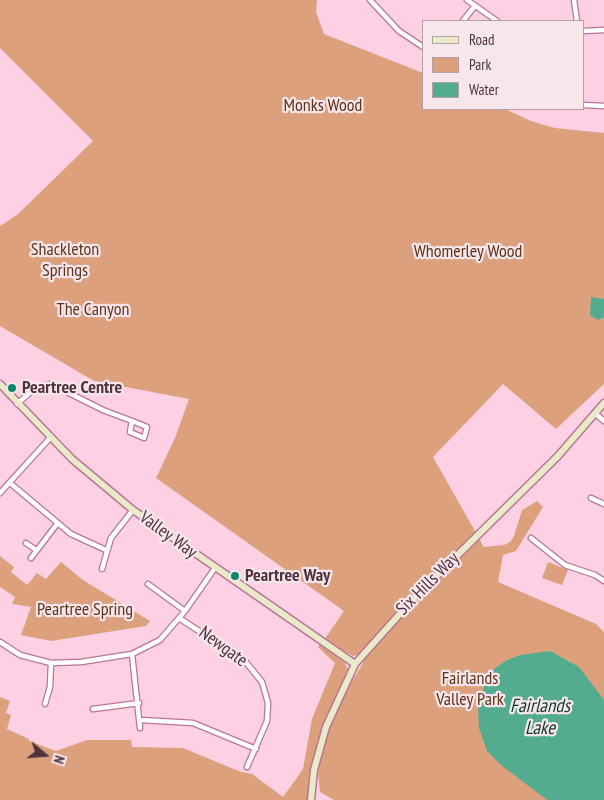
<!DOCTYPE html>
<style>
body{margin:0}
#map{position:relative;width:604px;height:800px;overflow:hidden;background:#fed0e4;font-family:"PT Sans Narrow",sans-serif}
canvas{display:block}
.legend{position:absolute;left:422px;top:20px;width:162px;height:90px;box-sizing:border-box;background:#f7e7ed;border:1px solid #b49fa8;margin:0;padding:6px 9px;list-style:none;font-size:15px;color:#503240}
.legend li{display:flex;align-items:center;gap:10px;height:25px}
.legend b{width:25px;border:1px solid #b49fa8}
.north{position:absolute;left:20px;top:730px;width:50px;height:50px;-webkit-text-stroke:4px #f7e7ed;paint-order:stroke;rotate:108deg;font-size:14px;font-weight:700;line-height:20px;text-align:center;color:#503240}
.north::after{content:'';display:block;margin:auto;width:18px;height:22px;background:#503240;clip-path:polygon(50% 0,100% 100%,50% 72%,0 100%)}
</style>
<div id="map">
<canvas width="604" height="800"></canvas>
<ul class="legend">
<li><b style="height:6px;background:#e9eac8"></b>Road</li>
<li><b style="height:14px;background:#dca07d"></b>Park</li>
<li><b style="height:14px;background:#53ac90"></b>Water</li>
</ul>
<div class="north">N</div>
</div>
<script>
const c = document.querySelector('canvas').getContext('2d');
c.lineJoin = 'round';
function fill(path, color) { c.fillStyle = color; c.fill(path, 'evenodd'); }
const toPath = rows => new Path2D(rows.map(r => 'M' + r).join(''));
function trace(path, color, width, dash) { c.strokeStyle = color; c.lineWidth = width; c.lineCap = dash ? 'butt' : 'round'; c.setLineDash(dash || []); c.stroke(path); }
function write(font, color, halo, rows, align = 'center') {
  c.font = font + ' "PT Sans Narrow",sans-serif'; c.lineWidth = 4.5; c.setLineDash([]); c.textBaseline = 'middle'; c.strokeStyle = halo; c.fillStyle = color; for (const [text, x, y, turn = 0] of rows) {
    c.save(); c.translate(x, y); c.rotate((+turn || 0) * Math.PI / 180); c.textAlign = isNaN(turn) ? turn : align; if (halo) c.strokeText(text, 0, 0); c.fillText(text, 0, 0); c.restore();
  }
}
fill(toPath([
 [0,0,317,0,316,12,324,34,423,73,423,109,505,109,531,121,555,128,604,133,604,384,556,429,503,384,433,457,484,547,504,545,510,542,514,536,522,510,537,501,543,507,516,551,503,555,498,582,596,624,604,632,604,800,334,800,320,792,318,772,325,738,339,703,363,663,361,654,353,656,324,640,344,611,156,478,175,438,189,399,94,381,0,326,0,226,17,215,93,141,0,48],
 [0,556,14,567,11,572,27,585,37,573,46,579,61,562,83,580,150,621,146,626,51,641,21,635,31,607,12,604,15,597,0,587],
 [548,562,568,570,562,585,542,578],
 [320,644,345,663,348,669,323,726,312,766,308,800,0,800,0,697,10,701,6,713,11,715,7,729,29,739,29,741,56,751,87,740,131,740,132,747,183,748,241,772,252,774,283,797,303,769,312,719,335,663,318,647]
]), '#dca07d');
fill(toPath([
 [591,297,604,299,604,317,598,320,590,315],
 [550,651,579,667,604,700,604,800,547,800,501,765,487,751,479,728,478,707,486,680,495,668,507,660,521,655]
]), '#53ac90');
const street = toPath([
 [370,0,399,31,423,47],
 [467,0,497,21],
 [574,0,577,21],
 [463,21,474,7],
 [583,31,604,30],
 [583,105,604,106],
 [17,404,35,388,51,384,103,410,132,421,147,427,144,438,130,432,132,421],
 [596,414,604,421],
 [10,483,71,534,106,550],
 [0,493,50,438],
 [591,498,604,504],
 [531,538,565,565,595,575,604,581],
 [26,543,36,550],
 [31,558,57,524],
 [102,569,111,538,133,510],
 [148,584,185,611],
 [179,618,245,661,262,682,268,703,267,721,247,767],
 [0,642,20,655,51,663,81,662,132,654,160,640,185,611,215,568],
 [132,654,140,728],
 [45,704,50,687,51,663],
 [93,709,139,703],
 [141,720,193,723,256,749]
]);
const secondary = toPath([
 [0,384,72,459,133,510,355,664],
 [311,800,314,770,326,727,355,664,414,598,558,456,604,403]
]);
trace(street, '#ba7595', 7);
trace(secondary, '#ba7595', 9);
trace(street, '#fff', 4.5);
trace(secondary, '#e9eac8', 6);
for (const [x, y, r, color] of [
 [12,388,5,"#09886b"],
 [235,576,5,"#09886b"]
]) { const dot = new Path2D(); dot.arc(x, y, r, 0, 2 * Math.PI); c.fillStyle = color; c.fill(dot); trace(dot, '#f7e7ed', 2); }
write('18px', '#603318', '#f7e7ed', [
 ["Monks Wood",323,106],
 ["Shackleton",65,250],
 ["Springs",65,271],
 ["Whomerley Wood",468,252],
 ["The Canyon",93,310],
 ["Peartree Spring",85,610],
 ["Fairlands",470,679],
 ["Valley Park",470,700]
]);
write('bold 18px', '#503240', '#f7e7ed', [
 ["Peartree Centre",22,388],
 ["Peartree Way",245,576]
], 'left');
write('18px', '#503240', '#f7e7ed', [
 ["Valley Way",168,535,36],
 ["Six Hills Way",428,584,-45],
 ["Newgate",223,647,36]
]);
write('italic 19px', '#113a2e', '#f7e7ed', [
 ["Fairlands",540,707],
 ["Lake",540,729]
]);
</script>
